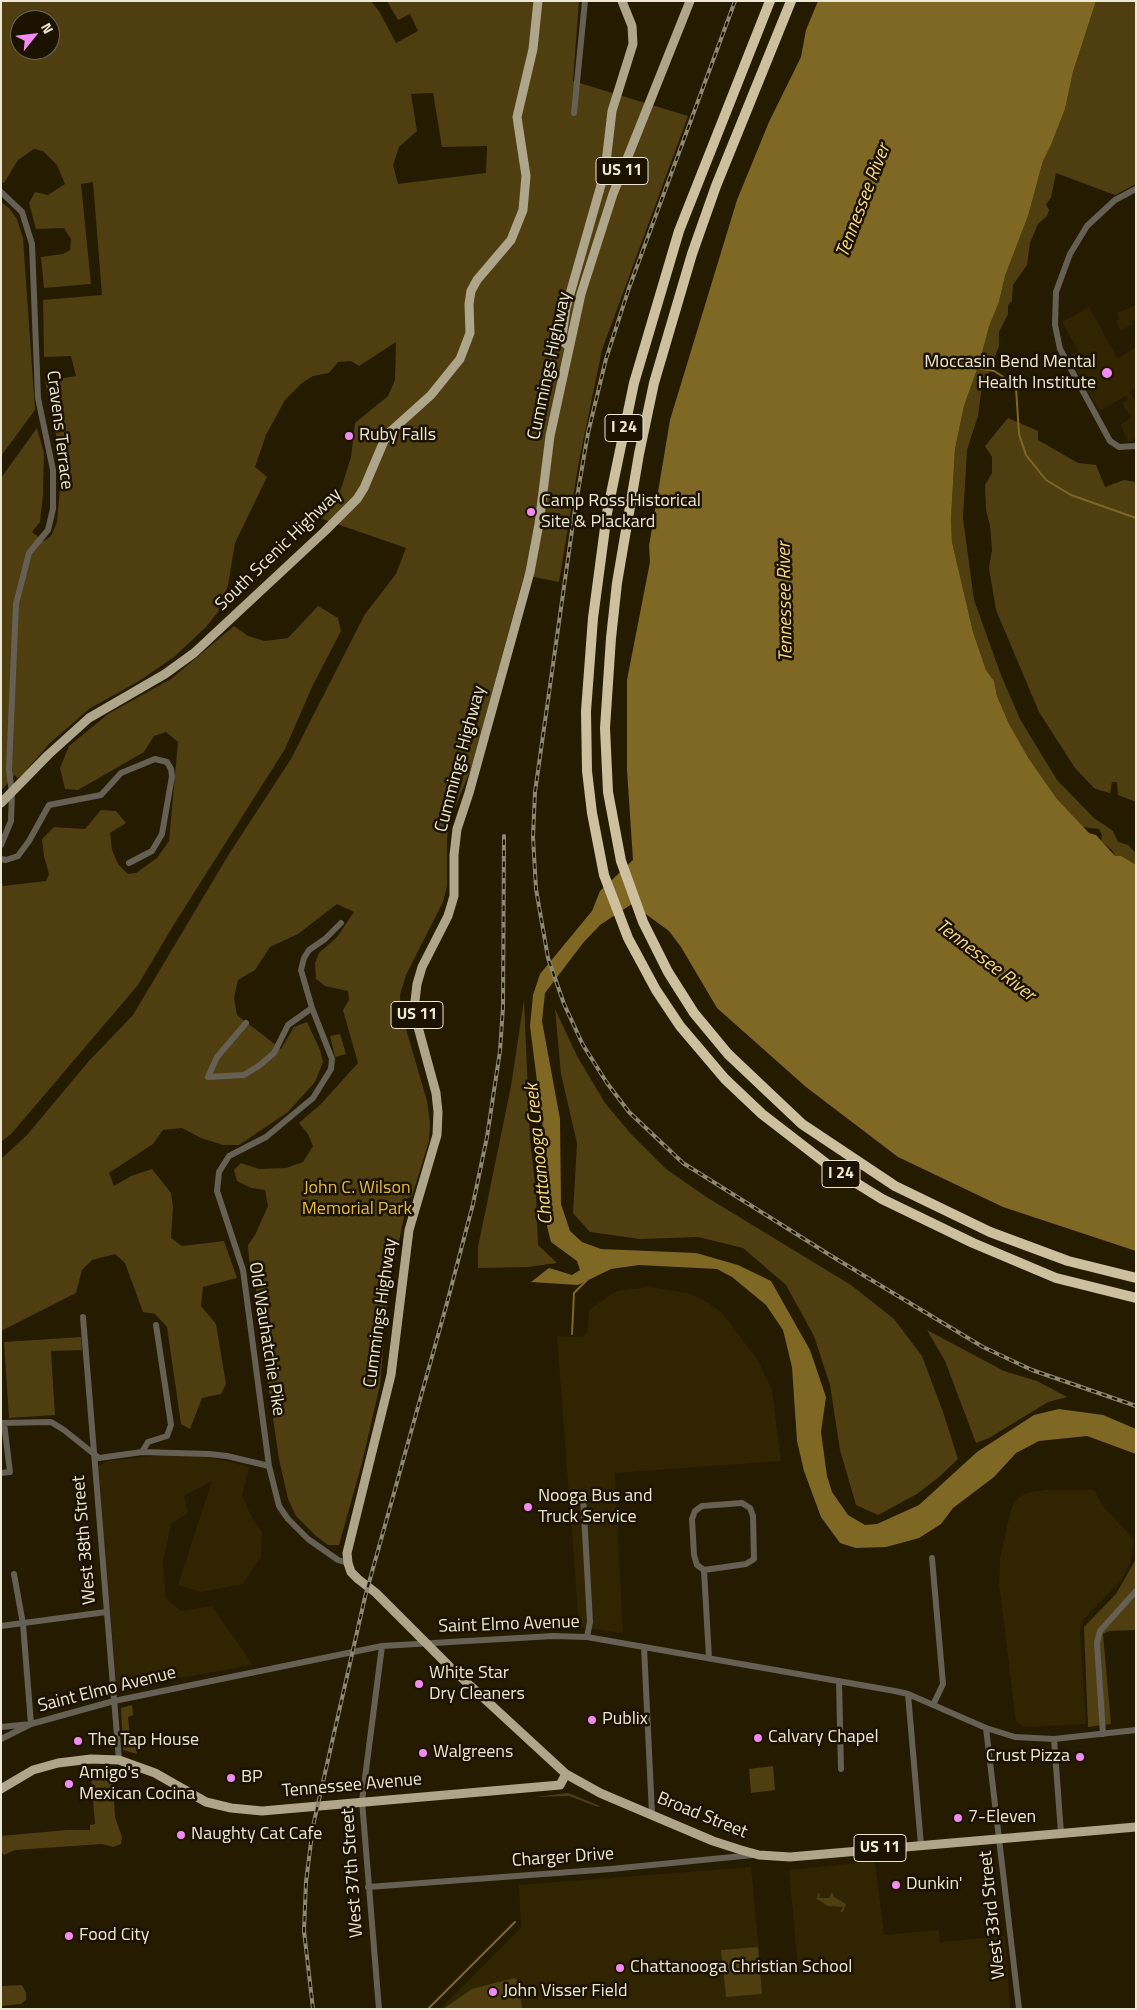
<!DOCTYPE html>
<style>
body{margin:0}
#map{position:relative;width:1137px;height:2010px;overflow:hidden;background:#251b00;font-family:"Titillium Web",sans-serif}
canvas{display:block}
.frame{position:absolute;inset:0;border:2px solid #ede7d6;pointer-events:none}
.north{position:absolute;left:10px;top:10px;width:50px;height:50px;box-sizing:border-box;background:#1c1200;border:1px solid #706756;border-radius:50%;rotate:61deg;font-size:14px;font-weight:700;line-height:20px;text-align:center;color:#ede7d6}
.north::after{content:'';display:block;margin:auto;width:18px;height:22px;background:#f28af3;clip-path:polygon(50% 0,100% 100%,50% 72%,0 100%)}
</style>
<div id="map">
<canvas width="1137" height="2010"></canvas>
<div class="frame"></div>
<div class="north">N</div>
</div>
<script>
const c = document.querySelector('canvas').getContext('2d');
c.lineJoin = 'round';
function fill(path, color) { c.fillStyle = color; c.fill(path, 'evenodd'); }
const toPath = rows => new Path2D(rows.map(r => 'M' + r).join(''));
function trace(path, color, width, dash) { c.strokeStyle = color; c.lineWidth = width; c.lineCap = dash ? 'butt' : 'round'; c.setLineDash(dash || []); c.stroke(path); }
function write(font, color, halo, rows, align = 'center') {
  c.font = font + ' "Titillium Web",sans-serif'; c.lineWidth = 5; c.setLineDash([]); c.textBaseline = 'middle'; c.strokeStyle = halo; c.fillStyle = color; for (const [text, x, y, turn = 0] of rows) {
    c.save(); c.translate(x, y); c.rotate((+turn || 0) * Math.PI / 180); c.textAlign = isNaN(turn) ? turn : align; if (halo) c.strokeText(text, 0, 0); c.fillText(text, 0, 0); c.restore();
  }
}
fill(toPath([
 [1136,305,1136,319,1131,321,1133,324,1121,331,1116,321,1119,319,1117,313],
 [1089,307,1118,359,1136,346,1136,387,1130,392,1136,402,1136,438,1129,442,1120,425,1131,418,1122,403,1128,400,1126,396,1099,411,1069,356,1078,351,1062,322],
 [650,1287,688,1293,707,1302,722,1313,759,1362,772,1390,781,1461,615,1473,623,1633,579,1627,557,1336,583,1337,587,1333,589,1310,616,1291],
 [169,1454,213,1458,249,1467,242,1496,255,1523,262,1531,261,1557,243,1584,201,1592,178,1585,212,1481,184,1496,188,1513,171,1524,163,1562,166,1598,181,1611,212,1606,253,1665,117,1689,98,1466,108,1461],
 [1045,1490,1094,1490,1103,1506,1134,1540,1130,1564,1121,1581,1084,1619,1080,1631,1086,1724,1025,1727,1016,1722,999,1583,1000,1559,1011,1509,1018,1498,1027,1493],
 [875,1861,884,1935,939,1930,940,1942,1005,1936,1010,2009,440,2009,521,1928,519,1885,751,1867,761,1972,798,1969,789,1870]
]), '#312400');
fill(toPath([
 [1,1,371,1,379,11,396,43,418,31,410,14,398,20,387,1,579,1,573,81,688,116,602,350,579,461,559,582,524,575,472,766,449,823,447,839,447,886,443,902,406,975,400,995,401,1012,427,1101,430,1122,429,1141,412,1196,408,1198,393,1270,390,1270,380,1385,362,1463,339,1545,328,1545,316,1536,296,1516,288,1499,279,1459,263,1351,255,1281,249,1260,248,1245,255,1235,268,1206,265,1190,251,1188,237,1181,234,1170,241,1163,259,1169,286,1168,303,1162,313,1146,308,1134,299,1123,321,1104,358,1063,343,1010,349,1000,348,991,325,986,316,979,315,963,319,953,337,937,354,912,337,904,298,934,270,947,255,970,238,980,234,998,237,1015,281,1049,294,1027,307,1022,320,1050,323,1062,315,1082,288,1112,239,1145,223,1145,201,1138,182,1128,163,1130,153,1144,109,1173,114,1186,131,1176,152,1169,171,1193,173,1207,171,1238,182,1246,224,1241,237,1278,203,1287,201,1306,216,1324,226,1384,221,1394,202,1398,190,1429,181,1424,167,1327,155,1314,143,1312,125,1263,115,1254,92,1260,82,1270,76,1293,1,1331,1,1159,27,1135,88,1062,133,1015,229,854,291,759,365,614,396,574,406,548,311,515,341,489,351,457,355,423,388,396,395,380,396,342,359,366,351,361,338,362,329,373,313,376,302,383,285,400,266,435,255,467,267,477,235,543,228,585,218,612,206,627,174,657,139,681,89,709,50,743,22,775,17,778,15,775,1,791,1,478,37,428,44,453,43,494,40,522,32,532,44,541,51,536,57,522,62,464,45,381,76,376,71,356,44,357,43,300,102,295,93,182,81,184,91,284,44,288,41,257,63,254,70,250,71,239,64,228,36,229,29,203,35,192,48,195,65,184,57,165,43,151,34,149,18,160,4,183,1,182],
 [20,20,50,20,50,50,20,50],
 [433,93,442,147,487,146,486,173,398,184,393,165,399,147,417,131,411,94],
 [1096,1,1136,1,1136,184,1115,195,1056,173,1051,198,1046,204,1049,210,1047,216,1038,224,1030,243,1027,265,1013,285,1012,301,1008,305,1008,314,999,332,999,346,981,393,978,416,967,450,963,518,974,600,1001,675,1020,719,1057,780,1094,818,1113,831,1118,842,1128,845,1136,853,1136,865,1115,856,1112,850,1101,841,1102,835,1099,829,1083,827,1057,799,1029,759,1009,724,997,696,994,681,986,670,973,632,952,542,951,519,955,449,964,406,979,364,988,326,999,302,1005,276,1028,216,1043,161,1051,145,1065,109,1073,72],
 [1,202,9,208,17,219,23,238,35,410,1,456],
 [1008,418,1038,431,1038,440,1078,463,1096,465,1105,487,1124,480,1136,482,1136,802,1118,795,1117,782,1112,782,1110,793,1099,790,1094,788,1075,768,1039,712,996,610,989,568,992,550,990,525,986,510,985,485,992,473,992,457,985,446],
 [318,606,338,618,341,631,312,687,285,749,173,926,138,985,12,1133,1,1142,1,881,3,886,46,881,49,874,44,856,42,839,54,827,85,829,101,810,116,811,126,823,110,833,112,850,118,864,128,874,136,873,157,858,169,841,178,742,166,732,154,736,144,752,78,790,65,789,60,768,69,746,108,714,171,679,234,626,248,636,265,641,288,638],
 [524,1000,530,1139,536,1193,538,1245,557,1263,528,1267,478,1268,478,1247,511,1086],
 [555,1009,577,1056,605,1103,631,1134,666,1169,708,1198,851,1285,894,1319,922,1356,943,1412,958,1459,939,1477,917,1494,878,1515,856,1505,840,1450,830,1385,814,1336,786,1285,743,1248,698,1237,640,1239,590,1232,573,1213,577,1143,561,1074],
 [340,1034,346,1054,335,1057,330,1036],
 [927,1330,1004,1371,1037,1381,1067,1397,1048,1402,989,1438,976,1443,945,1361],
 [81,1337,82,1350,51,1351,55,1415,9,1418,4,1342],
 [1136,1559,1136,1630,1109,1631,1103,1634,1111,1724,1088,1727,1084,1627,1116,1594],
 [132,1705,133,1715,128,1717,131,1746,136,1746,137,1754,123,1750,121,1708],
 [773,1766,775,1790,751,1793,749,1769],
 [110,1767,112,1771,115,1817,122,1837,121,1844,113,1847,102,1844,15,1850,4,1855,1,1852,1,1836,67,1830,90,1830,90,1825,95,1824,91,1775,84,1775,84,1771,86,1768],
 [568,1793,600,1806,598,1807,569,1796,535,1797],
 [832,1892,834,1897,846,1904,843,1912,840,1912,843,1907,828,1906,815,1898,817,1898,818,1893,820,1894,819,1898,829,1898],
 [758,1947,762,1994,726,1997,721,1950],
 [514,1978,519,1981,522,2009,443,2009,472,1989],
 [22,1985,26,1993,26,2000,21,2004,1,2006,1,1986]
]), '#4e3e10');
fill(toPath([
 [818,1,1096,1,1073,72,1065,109,1051,145,1043,161,1028,216,1005,276,999,302,989,326,979,364,964,406,955,449,951,519,952,542,973,632,986,670,994,681,997,696,1009,724,1029,759,1057,799,1089,833,1096,835,1115,856,1121,856,1136,865,1136,1251,1003,1207,898,1157,806,1087,717,1008,681,947,669,931,632,904,600,925,583,943,545,993,542,1021,560,1119,561,1204,570,1231,582,1242,601,1249,696,1253,738,1265,771,1281,810,1350,826,1397,821,1432,827,1476,832,1492,848,1515,865,1525,877,1524,919,1505,977,1452,1034,1415,1059,1409,1103,1415,1136,1429,1136,1454,1087,1436,1039,1441,1016,1453,994,1477,953,1508,941,1524,919,1538,886,1547,856,1548,840,1543,821,1517,804,1471,797,1441,792,1367,783,1330,766,1305,732,1277,717,1269,639,1265,611,1269,578,1285,531,1282,549,1268,572,1275,580,1270,577,1261,551,1242,547,1226,548,1168,530,1026,533,995,540,974,592,911,600,891,633,860,627,770,627,680,650,562,649,546,670,420,737,200,769,122,801,57,806,30]
]), '#7f6824');
trace(toPath([
 [976,368,994,371,1010,381,1016,388,1019,434,1026,455,1046,480,1071,495,1136,518],
 [572,1334,574,1293,587,1280],
 [428,2009,515,1922]
]), '#7f6824', 2);
trace(toPath([
 [574,113,585,1],
 [1136,189,1115,200,1087,226,1070,254,1056,292,1055,325,1060,349,1110,441,1119,447,1136,446],
 [1,192,22,212,32,244,38,398,53,470,53,509,48,530,29,553,16,604,9,770,12,793,11,821,1,845],
 [1,859,6,860,18,856,29,841,49,805,101,795,121,773,155,759,167,762,171,769,172,776,162,834,152,851,129,863],
 [341,923,325,939,309,950,304,958,301,970,312,1008,332,1059,331,1069,313,1098,266,1137,229,1156,219,1172,217,1191,243,1270,269,1466,279,1506,288,1519,308,1539,338,1560,348,1563],
 [246,1023,217,1057,208,1077,244,1075,260,1065,274,1053,288,1025,312,1008],
 [83,1317,119,1760],
 [1,1423,51,1422,64,1430,99,1458,142,1452,209,1454,227,1456,269,1466],
 [142,1452,148,1442,167,1436,171,1425,156,1325],
 [1,1473,10,1472,4,1423],
 [583,1496,590,1622,587,1637],
 [932,1558,943,1684,933,1705],
 [704,1570,746,1564,754,1559,753,1516,750,1508,742,1503,702,1506,695,1511,692,1519,694,1555,697,1565,704,1570,709,1658],
 [1,1626,106,1612],
 [644,1647,652,1814],
 [839,1681,841,1769],
 [908,1694,921,1845],
 [1,1727,31,1724,23,1624,14,1574],
 [986,1728,1019,2009],
 [1103,1734,1097,1643,1100,1631,1136,1591],
 [1,1739,31,1724,114,1701,382,1646,553,1636,587,1637,895,1691,908,1694,986,1728,1015,1737,1054,1739,1136,1730],
 [1054,1739,1061,1833],
 [368,1887,611,1869,753,1855],
 [379,2009,362,1801,382,1646]
]), '#656053', 6);
trace(toPath([
 [690,1,613,194,581,294,550,436,539,524,530,572,469,793,457,829,454,855,454,896,448,916,422,967,417,984,415,1001,418,1027,436,1093,438,1112,437,1135,409,1230,391,1375,347,1553,348,1563,351,1572,358,1579,376,1593,450,1667,566,1774,600,1793,713,1841,741,1850,759,1855,790,1857,1136,1827],
 [569,346,562,341,562,336,566,308,605,171,612,111,633,44,632,26,622,1],
 [1,803,48,755,89,718,165,674,194,653,325,531,357,499,364,488,384,441,391,431,431,395,460,359,470,333,469,304,471,291,477,280,511,240,523,210,526,176,517,117,533,49,538,1],
 [1,1789,33,1770,58,1763,91,1759,119,1760,155,1773,206,1802,231,1808,262,1811,560,1785,566,1774]
]), '#afa58a', 9);
trace(toPath([
 [770,1,679,231,634,383,607,513,593,618,586,711,587,771,592,813,604,875,628,938,656,990,680,1026,725,1079,762,1114,832,1168,882,1199,973,1243,1056,1278,1136,1298],
 [791,1,716,186,692,254,654,383,639,454,617,583,611,638,605,728,608,792,621,861,643,922,668,972,694,1013,728,1054,802,1124,895,1186,990,1232,1068,1261,1136,1278]
]), '#ccc09f', 10);
const rail = toPath([
 [735,1,629,288,606,359,588,433,575,509,535,792,533,837,536,889,548,958,564,1004,583,1045,607,1083,629,1112,683,1163,833,1257,983,1347,1032,1370,1136,1406],
 [313,2009,304,1931,306,1882,313,1826,365,1597,447,1303,473,1204,487,1137,500,1051,503,1007,504,836]
]);
trace(rail, '#8e8771', 4);
trace(rail, '#1c1200', 2, [5.5]);
for (const [x, y, r, color] of [
 [1107,373,6,"#f28af3"],
 [349,436,5,"#f28af3"],
 [531,512,5,"#f28af3"],
 [528,1507,5,"#f28af3"],
 [419,1684,5,"#f28af3"],
 [592,1720,5,"#f28af3"],
 [758,1738,5,"#f28af3"],
 [78,1741,5,"#f28af3"],
 [423,1753,5,"#f28af3"],
 [1080,1757,5,"#f28af3"],
 [231,1778,5,"#f28af3"],
 [69,1784,5,"#f28af3"],
 [958,1818,5,"#f28af3"],
 [181,1835,5,"#f28af3"],
 [896,1885,5,"#f28af3"],
 [69,1936,5,"#f28af3"],
 [620,1968,5,"#f28af3"],
 [493,1992,5,"#f28af3"]
]) { const dot = new Path2D(); dot.arc(x, y, r, 0, 2 * Math.PI); c.fillStyle = color; c.fill(dot); trace(dot, '#1c1200', 2); }
for (const [x, y, w] of [
 [622,171,52],
 [624,428,38],
 [417,1015,52],
 [841,1174,38],
 [880,1848,52]
]) { const box = new Path2D(); box.roundRect(x - w / 2, y - 13.5, w, 27, 4); c.fillStyle = '#1c1200'; c.fill(box); trace(box, '#ede7d6', 1); }
write('bold 16px', '#ede7d6', null, [
 ["US 11",622,171],
 ["I 24",624,428],
 ["US 11",417,1015],
 ["I 24",841,1174],
 ["US 11",880,1848]
]);
write('18px', '#ede7d6', '#1c1200', [
 ["Moccasin Bend Mental",1096,363,"right"],
 ["Health Institute",1096,384,"right"],
 ["Ruby Falls",359,436],
 ["Camp Ross Historical",541,502],
 ["Site & Plackard",541,523],
 ["Nooga Bus and",538,1497],
 ["Truck Service",538,1518],
 ["White Star",429,1674],
 ["Dry Cleaners",429,1695],
 ["Publix",602,1720],
 ["Calvary Chapel",768,1738],
 ["The Tap House",88,1741],
 ["Walgreens",433,1753],
 ["Crust Pizza",1070,1757,"right"],
 ["Amigo's",79,1774],
 ["Mexican Cocina",79,1795],
 ["BP",241,1778],
 ["7-Eleven",968,1818],
 ["Naughty Cat Cafe",191,1835],
 ["Dunkin'",906,1885],
 ["Food City",79,1936],
 ["Chattanooga Christian School",630,1968],
 ["John Visser Field",503,1992]
], 'left');
write('18px', '#ede7d6', '#1c1200', [
 ["Cummings Highway",550,366,-78],
 ["Cravens Terrace",59,430,83],
 ["South Scenic Highway",279,550,-44],
 ["Cummings Highway",461,759,-75],
 ["Cummings Highway",381,1313,-82],
 ["Old Wauhatchie Pike",266,1339,81],
 ["West 38th Street",85,1540,-95],
 ["Saint Elmo Avenue",509,1625,-2],
 ["Saint Elmo Avenue",107,1690,-14],
 ["Tennessee Avenue",352,1786,-5],
 ["Broad Street",702,1816,22],
 ["Charger Drive",563,1858,-4],
 ["West 37th Street",353,1873,-94],
 ["West 33rd Street",993,1915,-96]
]);
write('18px', '#e3bb40', '#1c1200', [
 ["John C. Wilson",357,1189],
 ["Memorial Park",357,1210]
]);
write('italic 19px', '#f9d980', '#1c1200', [
 ["Tennessee River",864,201,-69],
 ["Tennessee River",786,602,-91],
 ["Tennessee River",985,961,38],
 ["Chattanooga Creek",540,1154,-96]
]);
</script>
